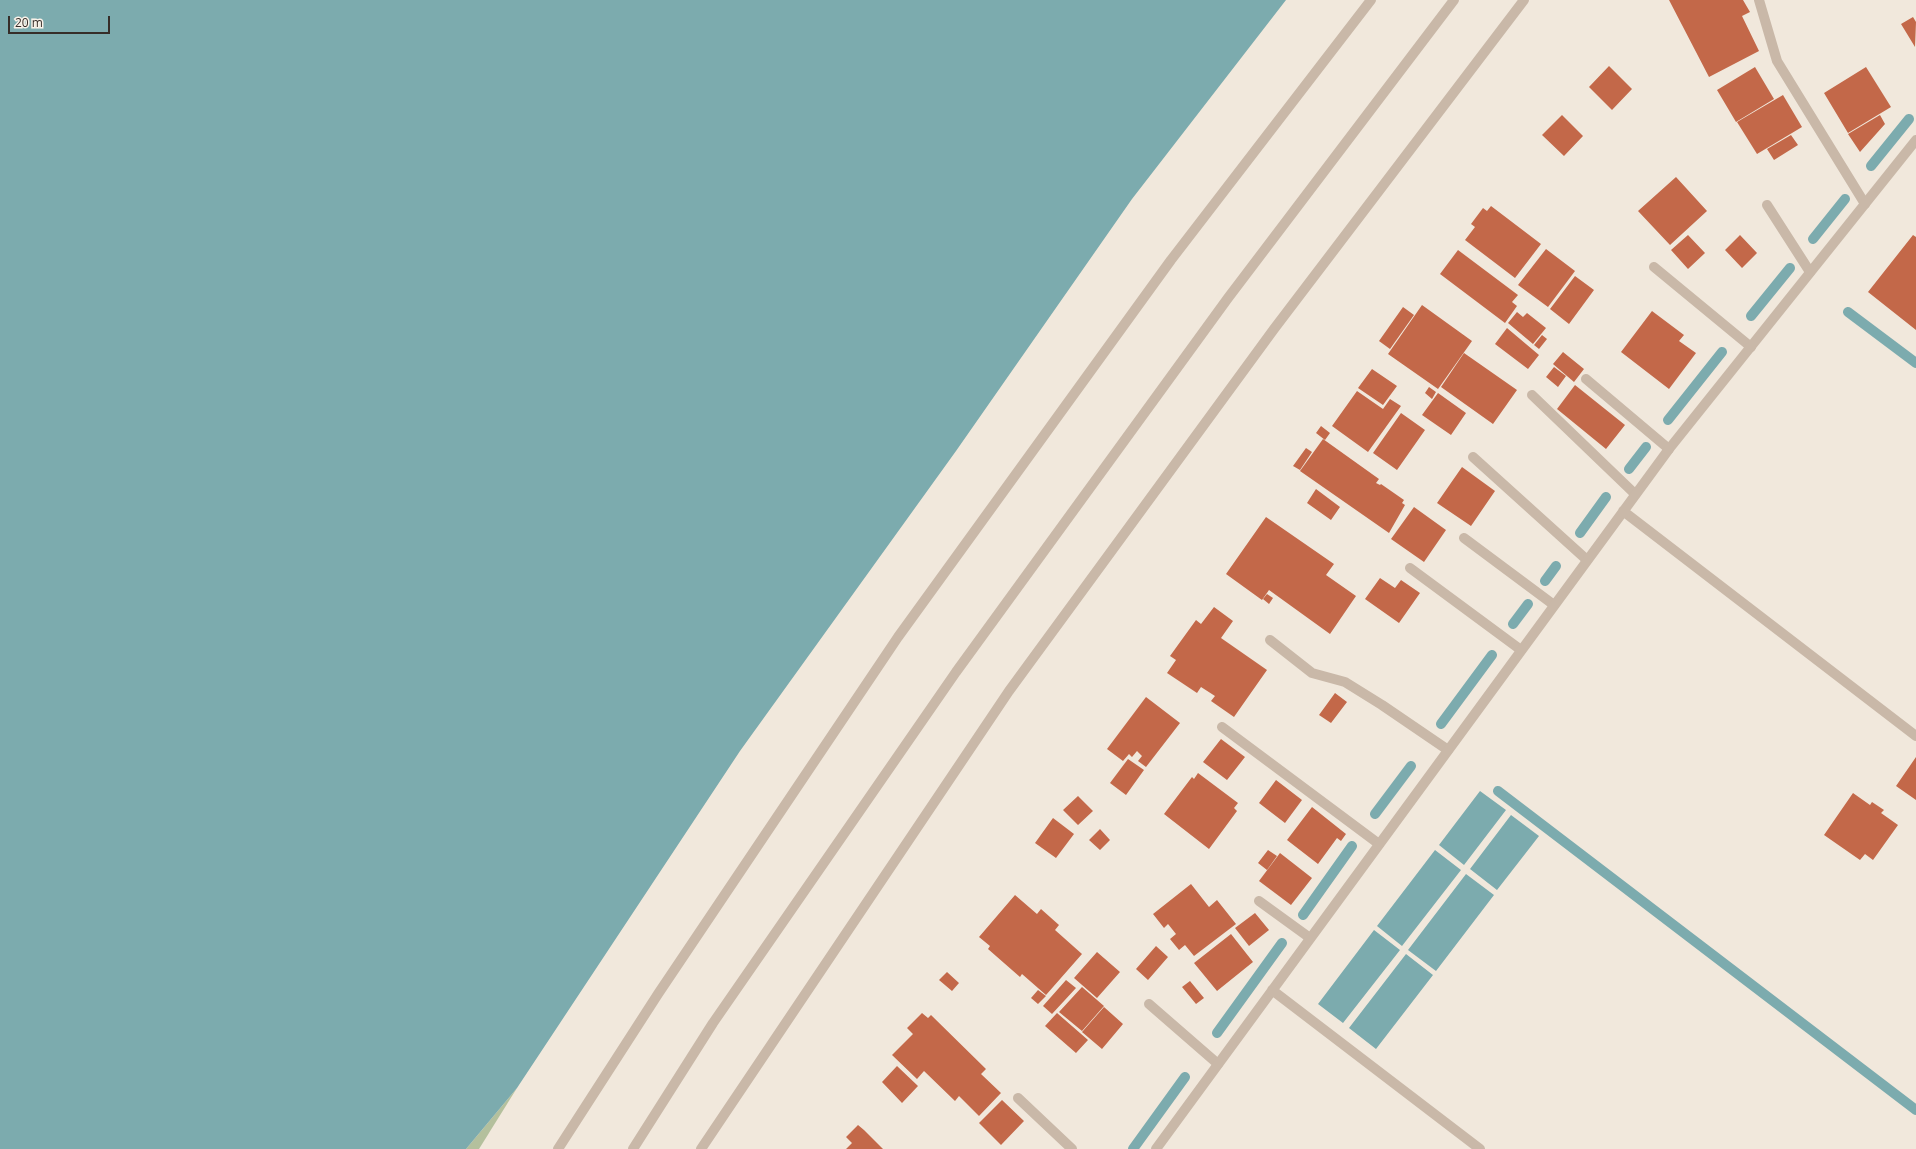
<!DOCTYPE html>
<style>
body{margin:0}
#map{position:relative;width:1916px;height:1149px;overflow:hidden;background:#f1e8dc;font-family:"Open Sans",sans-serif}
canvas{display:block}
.scale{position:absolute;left:8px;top:16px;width:102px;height:18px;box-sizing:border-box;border:2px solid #362d28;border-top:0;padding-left:5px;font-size:12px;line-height:14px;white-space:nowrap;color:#362d28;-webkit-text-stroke:3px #f9f2e9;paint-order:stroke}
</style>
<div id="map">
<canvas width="1916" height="1149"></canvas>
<div class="scale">20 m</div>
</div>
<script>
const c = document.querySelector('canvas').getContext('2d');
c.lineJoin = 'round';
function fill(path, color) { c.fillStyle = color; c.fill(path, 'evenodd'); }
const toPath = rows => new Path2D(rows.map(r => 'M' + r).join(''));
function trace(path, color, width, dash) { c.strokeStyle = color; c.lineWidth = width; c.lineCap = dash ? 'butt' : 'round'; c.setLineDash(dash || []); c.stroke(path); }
fill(toPath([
 [517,1088,479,1149,466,1149]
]), '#b4c09d');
fill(toPath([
 [0,0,1286,0,1132,199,956,451,740,751,517,1088,466,1149,0,1149],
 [1480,791,1506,810,1464,865,1439,845],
 [1511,815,1539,836,1497,890,1470,869],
 [1435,850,1461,870,1402,946,1377,926],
 [1466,874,1494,895,1436,971,1408,950],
 [1374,930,1400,950,1343,1023,1318,1004],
 [1406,954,1433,975,1376,1049,1349,1028]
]), '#7cabae');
trace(toPath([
 [1871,166,1909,119],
 [1813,239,1845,199],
 [1848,312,1916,363],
 [1751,316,1790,268],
 [1668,420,1722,352],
 [1629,469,1646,447],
 [1580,533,1606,497],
 [1545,581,1556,566],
 [1513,624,1528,604],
 [1441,724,1492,655],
 [1498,791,1916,1110],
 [1375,814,1411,766],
 [1303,915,1352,846],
 [1217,1033,1282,943],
 [1133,1149,1185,1077]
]), '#7cabae', 10);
fill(toPath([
 [1669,0,1743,0,1750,12,1742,16,1759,51,1709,77],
 [1913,17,1916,22,1915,47,1901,24],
 [1609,66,1632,89,1612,110,1589,87],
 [1755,67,1774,99,1736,122,1717,90],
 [1866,67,1891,107,1848,133,1824,93],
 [1783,95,1802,127,1757,154,1737,122],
 [1562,115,1583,136,1564,156,1542,135],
 [1880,115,1885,124,1860,152,1848,134],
 [1791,135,1798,145,1774,160,1767,149],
 [1676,177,1707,211,1670,245,1638,211],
 [1491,206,1541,244,1515,278,1465,240,1475,227,1471,224,1483,208,1487,211],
 [1688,235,1705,253,1688,269,1671,250],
 [1740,235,1757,253,1742,268,1725,250],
 [1913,235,1916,237,1916,330,1868,292],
 [1546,249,1575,271,1548,307,1518,285],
 [1458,250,1518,295,1512,302,1517,306,1505,323,1440,274],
 [1575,276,1594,290,1569,324,1550,309],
 [1422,305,1472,341,1438,389,1388,354],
 [1403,307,1414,315,1390,349,1379,341],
 [1652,311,1684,335,1679,341,1696,353,1669,389,1621,352],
 [1517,312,1523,317,1527,313,1546,328,1533,344,1508,323],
 [1507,328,1539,355,1528,369,1495,344],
 [1542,335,1547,339,1539,349,1534,345],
 [1563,352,1584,369,1574,382,1553,364],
 [1464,353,1517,390,1493,424,1441,387],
 [1554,367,1566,376,1558,387,1546,377],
 [1372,369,1397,386,1383,405,1358,388],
 [1575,385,1625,425,1606,449,1557,409],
 [1429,387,1436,392,1432,399,1425,393],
 [1357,391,1383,409,1390,399,1401,406,1368,452,1332,426],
 [1438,393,1466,413,1451,435,1422,415],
 [1401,413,1425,430,1397,470,1373,453],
 [1321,426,1330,433,1325,440,1316,433],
 [1323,439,1379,479,1376,483,1380,485,1381,484,1404,500,1402,503,1405,505,1389,533,1300,471],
 [1306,448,1312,452,1300,470,1293,466],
 [1462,467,1495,491,1471,526,1437,503],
 [1316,489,1340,507,1331,520,1307,503],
 [1414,507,1446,530,1424,562,1391,539],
 [1266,517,1334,564,1326,575,1356,596,1330,634,1269,590,1262,600,1226,574],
 [1380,578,1395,588,1401,580,1420,593,1399,623,1365,599],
 [1267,594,1273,598,1269,604,1263,599],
 [1214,607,1233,621,1221,638,1267,670,1234,717,1211,701,1215,696,1201,687,1197,693,1167,673,1176,660,1170,656,1196,620,1201,624],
 [1335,693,1347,702,1331,723,1319,715],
 [1146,697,1180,723,1146,767,1138,761,1142,756,1137,751,1132,757,1129,754,1123,761,1107,749],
 [1221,739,1245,757,1227,780,1203,762],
 [1916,757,1916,800,1896,786],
 [1128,759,1144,770,1126,795,1110,783],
 [1198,773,1238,803,1234,808,1237,811,1209,849,1164,814,1192,777,1194,779],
 [1276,780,1302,800,1285,823,1259,803],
 [1853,793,1870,805,1872,802,1884,810,1881,813,1898,825,1873,860,1865,854,1860,860,1824,835],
 [1078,796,1093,811,1078,825,1063,810],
 [1312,807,1346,834,1341,841,1337,838,1318,864,1287,840],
 [1053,818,1074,834,1056,858,1035,843],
 [1100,829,1110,840,1100,850,1089,840],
 [1268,850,1277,856,1267,870,1258,863],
 [1280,853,1312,878,1291,905,1259,881],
 [1191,884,1209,907,1217,900,1236,924,1194,956,1185,945,1179,950,1170,939,1176,934,1168,924,1164,928,1153,914],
 [1015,895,1037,914,1041,909,1059,925,1055,930,1082,954,1046,995,1022,974,1020,977,988,949,990,946,979,937],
 [1255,913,1269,930,1249,946,1235,928],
 [1231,934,1253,962,1217,991,1194,963],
 [1156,946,1168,957,1148,980,1136,969],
 [1097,952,1120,972,1097,998,1074,978],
 [947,972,959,983,952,991,939,980],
 [1066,980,1076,988,1052,1014,1043,1006],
 [1190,981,1204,998,1196,1004,1182,987],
 [1082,987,1104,1006,1082,1031,1059,1012],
 [1038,990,1046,996,1038,1004,1031,998],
 [1104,1007,1123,1024,1102,1049,1082,1032],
 [922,1013,928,1018,931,1015,986,1069,981,1074,1001,1093,979,1116,959,1096,955,1101,924,1071,917,1079,892,1055,913,1034,907,1028],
 [1057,1013,1088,1040,1076,1053,1045,1026],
 [897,1066,918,1086,902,1103,882,1082],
 [1002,1100,1024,1121,1001,1145,979,1123],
 [858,1125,864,1130,883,1149,846,1149,852,1143,846,1137]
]), '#c36849');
trace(toPath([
 [1759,0,1777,61,1865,204],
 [1767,205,1810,272],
 [1654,267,1751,347],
 [1586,379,1669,449],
 [1532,395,1635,494],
 [1473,457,1587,560],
 [1464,538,1554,605],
 [1410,568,1521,650],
 [1270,640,1312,673,1345,682,1382,705,1448,750],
 [1222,727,1379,844],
 [1259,901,1310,938],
 [1149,1004,1218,1064],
 [1018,1098,1072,1149],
 [558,1149,658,994,898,637,1171,260,1371,0],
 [633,1149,713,1023,956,672,1228,298,1454,0]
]), '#c9b8a8', 10);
trace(toPath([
 [1623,511,1916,736],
 [1272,990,1480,1149],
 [1156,1149,1669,449,1916,140]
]), '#c9b8a8', 10);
trace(toPath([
 [701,1149,1009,691,1274,329,1524,0]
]), '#c9b8a8', 10);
</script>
